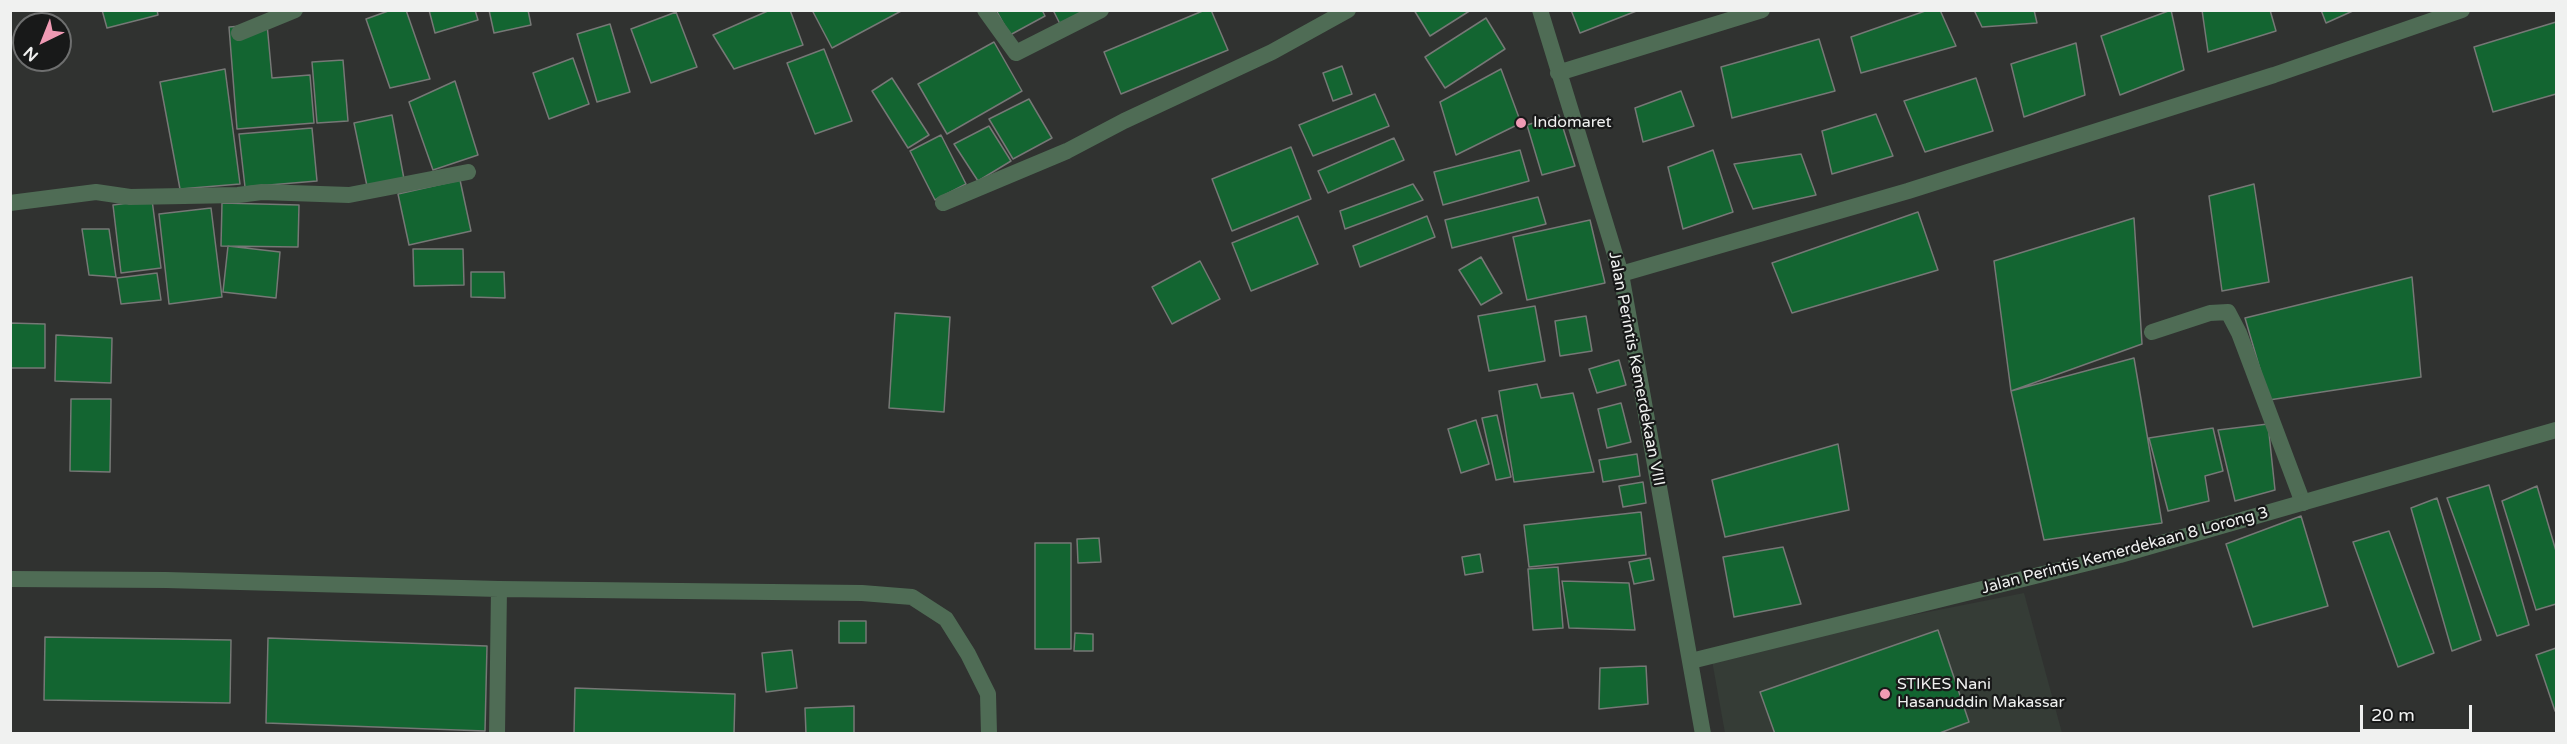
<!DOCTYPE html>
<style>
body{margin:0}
#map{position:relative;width:2567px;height:744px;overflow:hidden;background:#303230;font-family:"Varela Round",sans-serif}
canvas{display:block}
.frame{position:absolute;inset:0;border:12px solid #f0f1f0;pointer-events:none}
.north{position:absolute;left:12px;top:12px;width:60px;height:60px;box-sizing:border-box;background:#181919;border:2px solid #6e6f6f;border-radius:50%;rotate:223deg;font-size:16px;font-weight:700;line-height:24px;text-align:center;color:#f0f1f0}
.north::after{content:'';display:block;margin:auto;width:21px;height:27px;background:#f09ab4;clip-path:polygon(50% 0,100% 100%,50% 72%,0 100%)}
.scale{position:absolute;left:2360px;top:705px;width:112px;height:27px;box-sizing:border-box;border:3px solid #f0f1f0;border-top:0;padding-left:8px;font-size:18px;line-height:21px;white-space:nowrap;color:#f0f1f0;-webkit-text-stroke:4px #181919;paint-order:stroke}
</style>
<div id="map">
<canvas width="2567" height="744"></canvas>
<div class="frame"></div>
<div class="north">N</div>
<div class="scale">20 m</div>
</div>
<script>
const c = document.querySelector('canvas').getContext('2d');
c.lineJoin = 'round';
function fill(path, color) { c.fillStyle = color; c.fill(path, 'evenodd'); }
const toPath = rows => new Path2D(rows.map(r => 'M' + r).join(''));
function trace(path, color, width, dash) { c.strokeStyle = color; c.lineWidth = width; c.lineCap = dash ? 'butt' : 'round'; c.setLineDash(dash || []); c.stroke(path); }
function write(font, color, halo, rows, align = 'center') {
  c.font = font + ' "Varela Round",sans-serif'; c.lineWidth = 4.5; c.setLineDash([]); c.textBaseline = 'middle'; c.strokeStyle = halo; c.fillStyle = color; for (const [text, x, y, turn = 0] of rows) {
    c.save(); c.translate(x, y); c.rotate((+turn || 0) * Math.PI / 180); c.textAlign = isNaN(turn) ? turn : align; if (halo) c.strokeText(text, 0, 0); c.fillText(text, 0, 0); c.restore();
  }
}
fill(toPath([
 [2024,593,2062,733,1725,733,1711,655]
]), '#353c36');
const building = toPath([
 [102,10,157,10,158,15,107,28,102,10],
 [391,10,406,10,430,79,390,88,366,19,391,10],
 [429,10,475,10,478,20,435,33,429,10],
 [489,10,528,10,531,25,494,33,489,10],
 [770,10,790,10,803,45,734,69,713,35,770,10],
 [812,10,903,10,832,48,812,10],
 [996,10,1042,10,1045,16,1010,35,996,10],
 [1053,10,1090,10,1061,26,1053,10],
 [1205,10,1211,10,1228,50,1121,94,1104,52,1205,10],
 [1414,10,1471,10,1430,36,1414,10],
 [1571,10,1639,10,1580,33,1571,10],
 [1928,10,1940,10,1956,46,1861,73,1851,37,1928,10],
 [1974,10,2034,10,2037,23,1982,27,1974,10],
 [2171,10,2184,70,2120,95,2101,36,2171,10],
 [2202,10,2270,10,2276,31,2208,52,2202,10],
 [2321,10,2355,10,2326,23,2321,10],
 [676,12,697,67,651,83,631,29,676,12],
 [1486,18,1505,49,1445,88,1425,57,1486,18],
 [2556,22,2556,94,2493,112,2474,47,2556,22],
 [267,24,272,78,310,75,314,123,237,129,229,27,267,24],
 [610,24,630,92,597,102,577,34,610,24],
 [1819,39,1835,91,1732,118,1721,67,1819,39],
 [994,42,1022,91,947,134,918,84,994,42],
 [2076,43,2085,95,2024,117,2011,64,2076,43],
 [824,49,852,121,815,134,787,63,824,49],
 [573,58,589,104,549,119,533,73,573,58],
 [343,60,348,121,317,123,312,62,343,60],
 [1342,66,1352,94,1333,101,1323,73,1342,66],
 [225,69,240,184,180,189,160,82,225,69],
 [1501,69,1521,123,1456,155,1440,102,1501,69],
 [892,78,929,135,908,148,872,91,892,78],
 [1976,78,1993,131,1925,152,1904,101,1976,78],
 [455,81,478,155,433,170,409,102,455,81],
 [1681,91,1694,126,1643,142,1635,108,1681,91],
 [1375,94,1389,126,1313,156,1299,125,1375,94],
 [1029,99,1052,138,1013,159,989,119,1029,99],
 [1876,114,1893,156,1832,174,1822,131,1876,114],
 [392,115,404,179,367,186,354,123,392,115],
 [1559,115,1575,166,1542,175,1527,125,1559,115],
 [989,126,1011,161,978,181,954,144,989,126],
 [312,128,317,181,245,187,239,134,312,128],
 [941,135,966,184,935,200,910,151,941,135],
 [1394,138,1404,160,1328,193,1318,171,1394,138],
 [1291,147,1311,199,1232,231,1212,179,1291,147],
 [1520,150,1529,181,1443,205,1434,172,1520,150],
 [1713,150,1733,212,1683,229,1668,167,1713,150],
 [1801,154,1816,195,1753,209,1734,164,1801,154],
 [460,180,471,231,409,245,398,194,460,180],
 [1413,184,1423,200,1345,229,1340,211,1413,184],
 [2254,184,2269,282,2222,291,2209,196,2254,184],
 [1538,197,1546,224,1452,248,1445,220,1538,197],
 [152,200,161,268,121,273,113,205,152,200],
 [222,203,299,205,298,247,221,246,222,203],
 [211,208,222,297,169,304,159,214,211,208],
 [1918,212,1938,270,1792,313,1772,263,1918,212],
 [1298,216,1318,264,1251,291,1232,243,1298,216],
 [1427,216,1435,237,1360,267,1353,246,1427,216],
 [2134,218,2142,344,2011,391,1994,261,2134,218],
 [1590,220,1605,283,1527,300,1513,237,1590,220],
 [82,229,109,229,116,277,89,275,82,229],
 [228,246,280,252,276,298,223,292,228,246],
 [413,249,463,249,464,285,414,286,413,249],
 [1481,257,1502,293,1481,305,1459,270,1481,257],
 [1200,261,1220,299,1172,324,1152,287,1200,261],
 [471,272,504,272,505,298,471,297,471,272],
 [157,273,161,300,121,304,117,278,157,273],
 [2412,277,2421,377,2269,400,2245,318,2412,277],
 [1535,306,1545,361,1489,371,1478,316,1535,306],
 [895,313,950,317,944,412,889,408,895,313],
 [1586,316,1592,351,1560,356,1555,321,1586,316],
 [10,323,45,324,45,368,10,368,10,323],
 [56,335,112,338,111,383,55,381,56,335],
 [2134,358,2162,523,2044,540,2011,391,2134,358],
 [1619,360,1626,385,1597,393,1589,369,1619,360],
 [1537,384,1541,398,1573,393,1594,472,1514,482,1499,391,1537,384],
 [71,399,111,399,110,472,70,471,71,399],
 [1621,403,1631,442,1607,448,1598,409,1621,403],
 [1497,415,1511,477,1496,480,1482,418,1497,415],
 [1476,420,1489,464,1461,473,1448,429,1476,420],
 [2268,424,2275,490,2235,501,2218,430,2268,424],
 [2213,428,2223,471,2205,476,2209,501,2168,511,2149,438,2213,428],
 [1838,444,1849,510,1725,537,1712,480,1838,444],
 [1637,454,1640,476,1603,482,1599,460,1637,454],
 [1643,482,1646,503,1623,507,1619,486,1643,482],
 [2489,485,2529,625,2497,636,2447,498,2489,485],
 [2537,486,2556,551,2556,604,2536,610,2502,501,2537,486],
 [2437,498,2481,640,2452,651,2411,508,2437,498],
 [1641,512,1646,555,1529,567,1524,525,1641,512],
 [2301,516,2328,606,2253,627,2226,544,2301,516],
 [2389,531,2434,653,2398,667,2353,542,2389,531],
 [1099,538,1101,562,1078,563,1077,539,1099,538],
 [1035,543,1071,543,1071,649,1035,649,1035,543],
 [1783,547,1801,604,1734,617,1723,557,1783,547],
 [1480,554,1483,572,1465,575,1462,557,1480,554],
 [1650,558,1654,580,1634,584,1629,562,1650,558],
 [1558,567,1563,628,1533,630,1528,569,1558,567],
 [1562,581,1629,583,1635,630,1569,628,1562,581],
 [839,621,866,621,866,643,839,643,839,621],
 [1938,630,1969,722,1937,734,1775,734,1760,692,1938,630],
 [1075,633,1093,634,1093,651,1074,651,1075,633],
 [45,637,231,640,230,703,44,700,45,637],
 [268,638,487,646,485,731,266,723,268,638],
 [2556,648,2556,711,2555,711,2536,655,2556,648],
 [792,650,797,688,766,692,762,653,792,650],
 [1646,666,1648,704,1599,709,1600,668,1646,666],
 [575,688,735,694,734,734,574,734,575,688],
 [854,706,854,734,806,734,805,708,854,706]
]);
fill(building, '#136531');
trace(building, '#767876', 1.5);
trace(toPath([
 [2152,332,2210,313,2228,312,2239,333,2303,503]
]), '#4f6c55', 16);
trace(toPath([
 [985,10,1016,53,1101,10],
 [1540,10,1621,274,1703,734],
 [239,33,295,10],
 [1558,73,1762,10],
 [10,203,96,192,130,197,238,195,262,192,349,195,468,172],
 [943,203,1067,151,1124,121,1272,52,1348,10],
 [1621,274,1908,191,2274,75,2462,10],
 [10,579,166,580,499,589,862,593,912,597,946,619,968,654,988,694,989,734],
 [1691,661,2120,555,2556,430],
 [497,734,499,589]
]), '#4f6c55', 16);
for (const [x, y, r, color] of [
 [1521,123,6,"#f09ab4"],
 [1885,694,6,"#f09ab4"]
]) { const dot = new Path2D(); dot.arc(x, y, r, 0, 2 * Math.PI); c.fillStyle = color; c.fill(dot); trace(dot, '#181919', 2); }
write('16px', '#f0f1f0', '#181919', [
 ["Indomaret",1533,123],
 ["STIKES Nani",1897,685],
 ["Hasanuddin Makassar",1897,703]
], 'left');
write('16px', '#f0f1f0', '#181919', [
 ["Jalan Perintis Kemerdekaan VIII",1636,369,79],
 ["Jalan Perintis Kemerdekaan 8 Lorong 3",2125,551,-15]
]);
</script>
